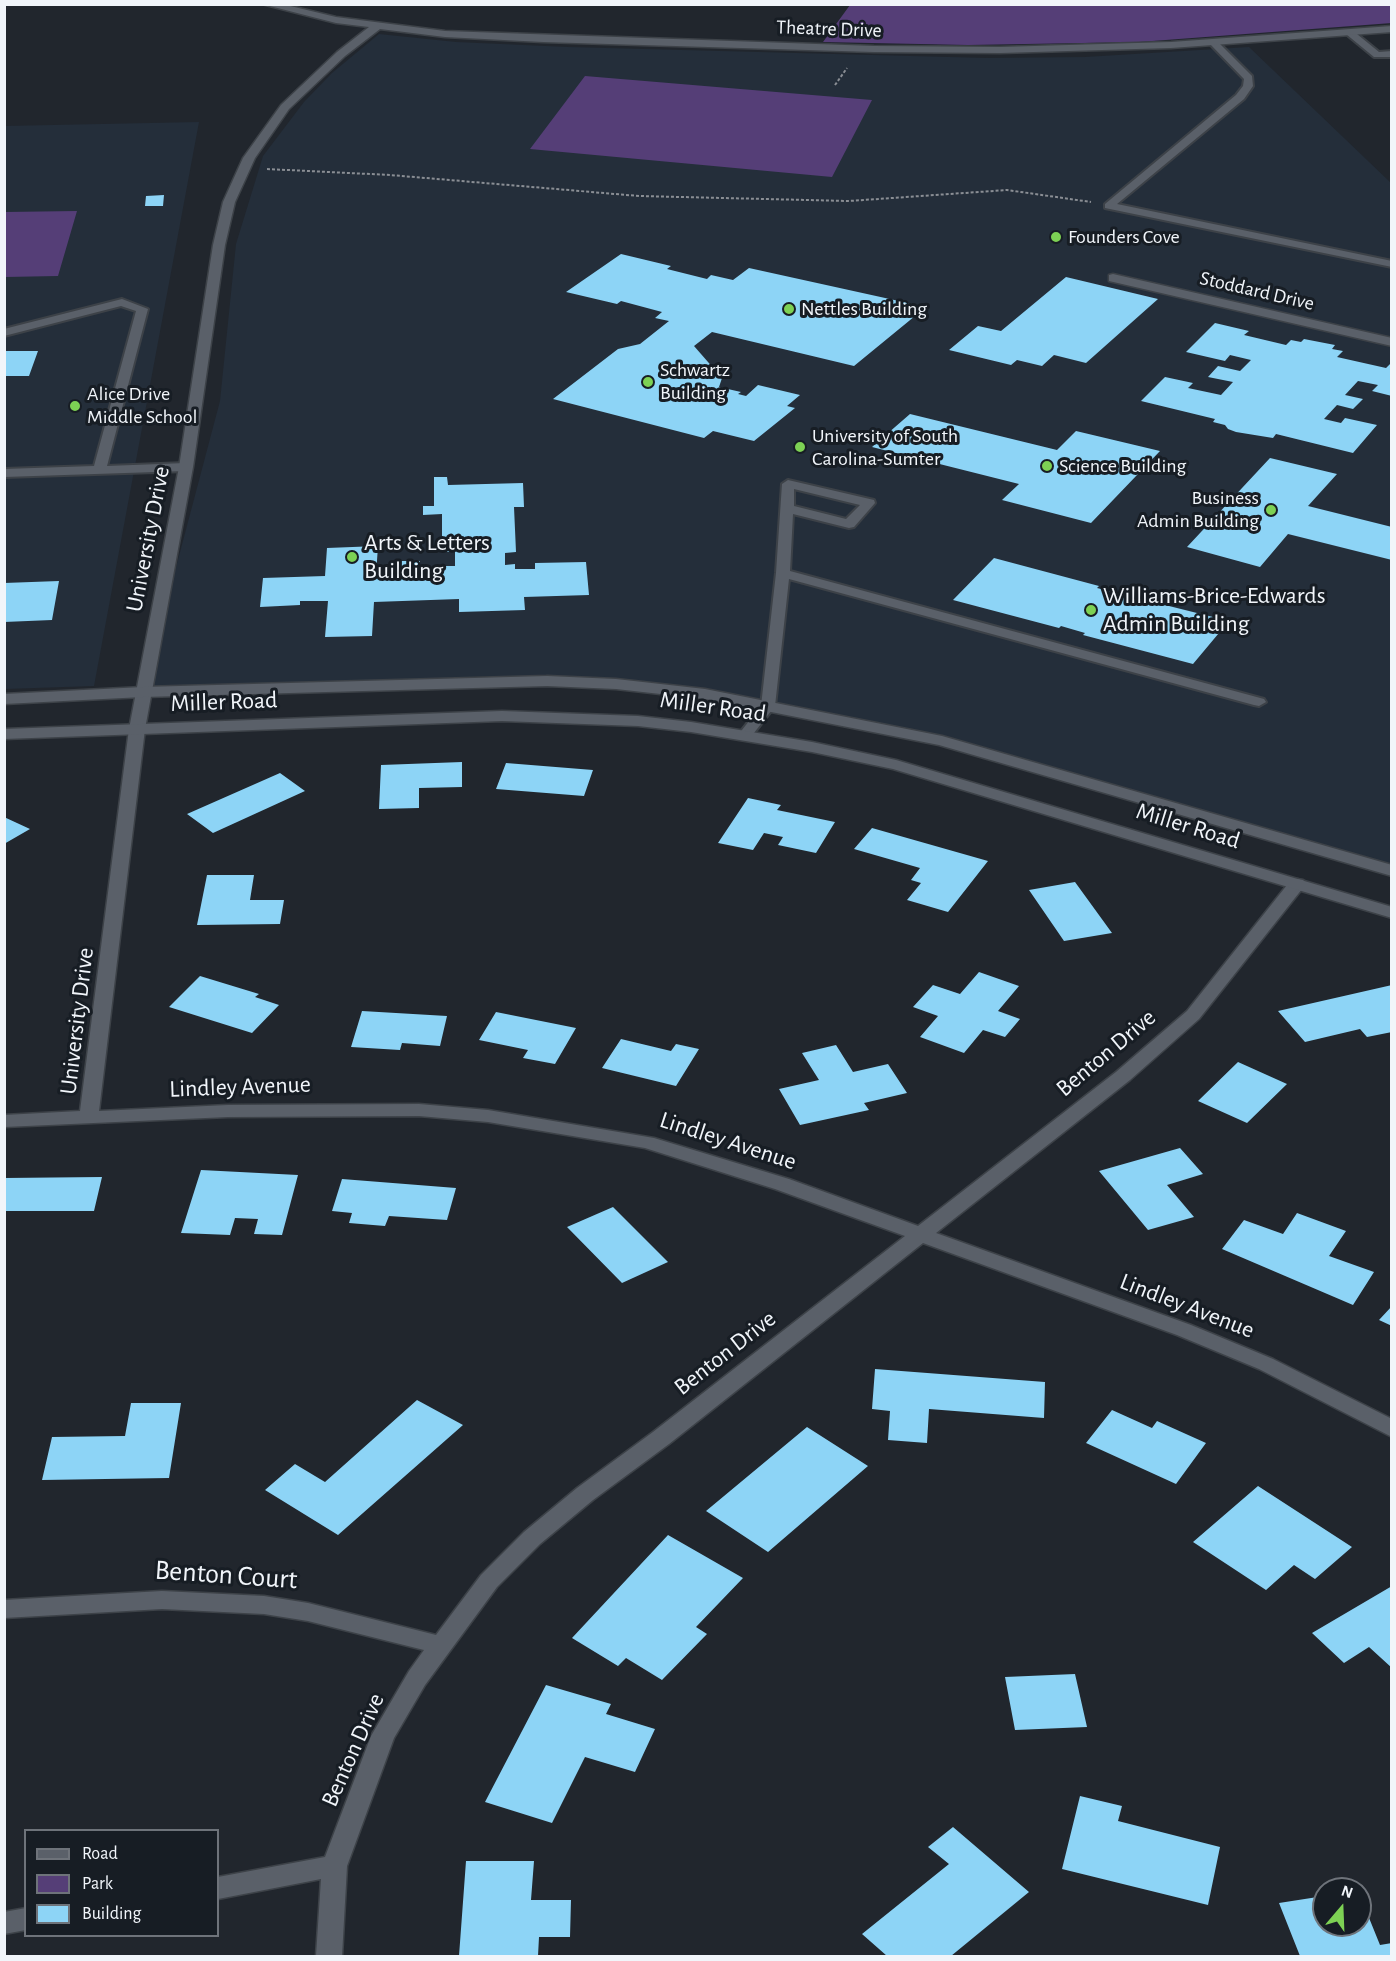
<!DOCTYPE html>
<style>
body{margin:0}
#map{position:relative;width:1396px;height:1961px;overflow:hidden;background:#21262d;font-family:"Alegreya Sans",sans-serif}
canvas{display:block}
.frame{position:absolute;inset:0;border:6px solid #f1f5fa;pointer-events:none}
.legend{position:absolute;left:24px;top:1829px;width:195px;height:108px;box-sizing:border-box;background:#171d24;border:2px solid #6e737a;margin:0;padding:8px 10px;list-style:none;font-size:18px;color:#f1f5fa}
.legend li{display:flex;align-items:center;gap:12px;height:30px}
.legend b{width:30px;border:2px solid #6e737a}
.north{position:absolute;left:1312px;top:1877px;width:60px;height:60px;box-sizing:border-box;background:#171d24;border:2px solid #6e737a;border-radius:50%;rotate:19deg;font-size:16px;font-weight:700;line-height:24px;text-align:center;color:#f1f5fa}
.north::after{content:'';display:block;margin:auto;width:21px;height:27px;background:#7dd154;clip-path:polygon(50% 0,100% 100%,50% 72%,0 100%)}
</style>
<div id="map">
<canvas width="1396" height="1961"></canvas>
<div class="frame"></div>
<ul class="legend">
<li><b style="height:8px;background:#5a6069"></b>Road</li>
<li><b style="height:16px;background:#553e77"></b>Park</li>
<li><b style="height:16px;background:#8dd4f6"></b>Building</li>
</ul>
<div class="north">N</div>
</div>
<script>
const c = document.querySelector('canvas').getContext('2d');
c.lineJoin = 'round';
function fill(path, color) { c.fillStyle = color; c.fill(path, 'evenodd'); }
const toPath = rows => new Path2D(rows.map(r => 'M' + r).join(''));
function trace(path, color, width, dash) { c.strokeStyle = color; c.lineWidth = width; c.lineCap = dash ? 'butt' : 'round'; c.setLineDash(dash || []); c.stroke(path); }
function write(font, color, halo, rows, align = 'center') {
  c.font = font + ' "Alegreya Sans",sans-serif'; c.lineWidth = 6; c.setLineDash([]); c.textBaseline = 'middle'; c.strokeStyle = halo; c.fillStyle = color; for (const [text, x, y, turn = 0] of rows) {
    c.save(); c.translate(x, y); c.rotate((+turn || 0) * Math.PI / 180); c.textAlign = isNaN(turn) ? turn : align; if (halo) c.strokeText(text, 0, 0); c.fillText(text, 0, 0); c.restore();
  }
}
fill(toPath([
 [379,34,456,42,568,47,987,58,1085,57,1249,47,1391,183,1391,869,981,749,864,720,680,688,585,679,491,676,143,692,220,401,236,244,263,156,304,102,332,73],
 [199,122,94,686,5,689,4,126]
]), '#242e3a');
fill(toPath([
 [850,5,1391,4,1392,23,1139,42,968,45,823,42],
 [585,76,872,100,832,177,530,149],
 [77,211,58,276,5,277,5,212]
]), '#553e77');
fill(toPath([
 [164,195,163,206,145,206,146,196],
 [621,254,671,266,667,269,707,279,711,275,733,280,749,268,926,307,854,366,712,332,694,346,722,378,719,387,741,392,738,394,746,396,758,385,800,395,787,406,795,408,754,441,713,431,704,438,553,399,618,349,640,344,669,321,655,318,662,312,621,301,617,304,566,292],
 [1066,277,1158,299,1086,363,1054,355,1042,366,1017,360,1011,365,949,350,978,326,1001,331],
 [1215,323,1249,331,1244,335,1286,345,1291,340,1301,342,1304,339,1335,345,1332,349,1343,351,1337,357,1386,368,1392,362,1392,396,1372,391,1378,385,1358,381,1345,395,1363,399,1353,409,1337,405,1324,419,1341,423,1345,418,1377,425,1353,453,1276,434,1273,438,1236,432,1228,429,1225,425,1213,422,1215,419,1141,401,1165,377,1193,383,1188,388,1221,395,1233,382,1208,377,1218,366,1240,371,1251,360,1230,355,1225,361,1186,352],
 [4,351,38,351,29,376,4,376],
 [910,414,1057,450,1076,431,1160,451,1091,523,1002,500,1019,484,872,447],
 [1270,458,1337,474,1308,506,1392,527,1392,560,1288,534,1260,567,1187,547],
 [434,477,447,477,448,485,523,483,524,507,514,507,516,552,505,553,505,565,515,564,515,569,535,569,535,563,586,562,589,595,524,597,525,610,459,612,459,599,374,602,372,636,325,637,328,601,300,601,300,605,260,607,263,578,325,576,327,548,378,546,376,575,399,574,399,561,420,561,420,574,440,573,441,566,455,566,455,552,442,552,442,514,423,515,423,506,434,506],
 [994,558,1099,586,1097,588,1229,621,1193,664,1083,635,1085,633,1061,626,1059,628,953,600],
 [59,581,52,620,4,622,4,583],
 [462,762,462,787,419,788,419,808,379,809,381,765],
 [506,763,593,770,584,796,496,789],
 [280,773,305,791,213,833,187,814],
 [748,798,781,805,777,810,835,822,816,853,778,845,783,837,764,833,753,850,718,843],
 [4,817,30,829,4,844],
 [872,828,988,861,948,912,907,900,921,883,911,880,920,868,854,849],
 [207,875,254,875,250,900,284,900,280,924,197,925],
 [1075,882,1112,933,1064,941,1029,890],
 [979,972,1019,986,998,1011,1020,1019,1005,1037,983,1030,964,1053,920,1037,938,1016,913,1007,933,985,960,994],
 [200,976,259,994,255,997,279,1005,252,1033,169,1007],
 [1392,985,1392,1032,1367,1037,1360,1029,1305,1042,1278,1011],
 [362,1011,447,1016,440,1046,402,1043,400,1050,351,1047],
 [496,1012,576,1028,555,1064,523,1058,528,1050,479,1040],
 [621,1039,671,1051,676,1044,699,1049,676,1086,602,1068],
 [836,1045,853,1072,888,1064,907,1093,864,1103,869,1110,800,1125,779,1089,819,1080,802,1053],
 [1238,1062,1287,1084,1247,1123,1198,1101],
 [1180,1148,1203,1174,1167,1185,1194,1217,1148,1230,1099,1171],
 [201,1170,298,1175,282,1235,254,1234,258,1219,235,1218,230,1235,181,1233],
 [102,1177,94,1211,4,1211,4,1178],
 [342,1179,456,1188,447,1220,389,1216,385,1226,349,1223,352,1213,332,1211],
 [613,1207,668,1262,622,1283,567,1227],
 [1297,1213,1346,1231,1329,1256,1374,1272,1353,1305,1222,1249,1244,1220,1283,1234],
 [1392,1306,1392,1326,1379,1320],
 [875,1369,1045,1382,1044,1418,929,1409,927,1443,888,1440,890,1411,872,1409],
 [417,1400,463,1425,338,1535,265,1490,295,1464,325,1482],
 [131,1403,181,1403,169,1478,42,1480,52,1437,125,1436],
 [1112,1410,1152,1428,1157,1421,1206,1443,1176,1484,1086,1443],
 [807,1427,868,1466,768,1552,706,1511],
 [1258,1486,1352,1547,1315,1579,1294,1565,1266,1590,1193,1542],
 [668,1535,743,1578,696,1627,707,1634,662,1680,626,1658,618,1666,572,1638],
 [1392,1586,1392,1668,1369,1647,1344,1663,1312,1633],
 [1075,1674,1087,1727,1015,1730,1005,1677],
 [546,1685,611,1704,606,1714,655,1729,635,1772,585,1757,552,1823,485,1802],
 [1080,1796,1122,1806,1118,1821,1220,1847,1208,1905,1062,1869],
 [953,1827,1029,1892,951,1956,887,1956,862,1934,949,1864,928,1847],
 [466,1861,534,1861,531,1900,571,1900,570,1937,539,1937,538,1956,459,1956],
 [1324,1896,1324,1925,1360,1925,1360,1904,1363,1903,1380,1945,1392,1943,1392,1956,1300,1956,1279,1903]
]), '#8dd4f6');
const service = toPath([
 [1346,30,1352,30,1379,52,1392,51,1392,57,1374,57,1346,34,1346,30],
 [1210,40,1216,40,1252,76,1253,86,1244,99,1117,204,1392,261,1392,267,1105,208,1105,204,1236,95,1243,86,1244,79,1210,44,1210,40],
 [122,299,148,309,107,466,186,463,192,467,186,471,4,477,4,469,94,466,136,311,121,306,4,336,4,329,122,299],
 [788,480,874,500,875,503,854,527,849,528,793,514,790,571,1264,699,1266,702,1259,706,1254,705,789,579,775,706,750,738,740,738,738,735,761,706,776,573,782,484,788,480],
 [794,489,860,505,846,519,794,506,794,489]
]);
const minor = toPath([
 [262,4,282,4,336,17,445,31,874,46,1000,47,1171,42,1392,26,1392,32,1171,48,1000,53,874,52,543,42,445,37,380,29,345,56,289,109,255,158,235,202,225,245,193,467,145,729,99,1111,228,1105,419,1104,488,1110,654,1138,789,1179,918,1226,1116,1072,1187,1011,1291,880,1297,879,1303,880,1306,884,1199,1019,1130,1080,936,1233,1191,1325,1273,1359,1392,1419,1392,1437,1259,1369,1177,1335,923,1243,669,1444,593,1500,540,1544,497,1587,425,1685,394,1738,347,1866,342,1956,316,1956,321,1879,218,1899,218,1877,325,1857,371,1736,409,1671,424,1650,308,1621,264,1614,162,1609,4,1618,4,1600,162,1591,264,1596,308,1603,436,1635,481,1575,524,1532,577,1488,653,1432,905,1236,775,1189,645,1148,488,1122,419,1116,228,1117,4,1127,4,1115,80,1111,129,729,179,467,213,245,223,202,243,158,281,105,337,52,369,27,336,23,262,4],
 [1113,274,1392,338,1392,346,1109,281,1109,275,1113,274],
 [26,1908,26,1930,4,1934,4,1912,26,1908]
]);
const tertiary = toPath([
 [547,676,616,679,705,689,942,736,1392,865,1392,876,939,745,705,699,616,689,547,686,143,697,4,704,4,694,143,687,547,676],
 [502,711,638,716,691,722,812,742,896,760,1392,907,1392,918,893,769,812,752,691,732,638,726,502,721,4,739,4,729,502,711]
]);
trace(service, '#3d4248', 4);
trace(minor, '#3d4248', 3);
trace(tertiary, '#3d4248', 3);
trace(toPath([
 [835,85,847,68],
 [267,169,390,175,639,196,849,201,1007,190,1091,202]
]), '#8a8e94', 2, [3, 2]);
fill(service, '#5a6069');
fill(minor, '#5a6069');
fill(tertiary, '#5a6069');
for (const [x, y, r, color] of [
 [1056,237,6,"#7dd154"],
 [789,309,6,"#7dd154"],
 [648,382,6,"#7dd154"],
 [75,406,6,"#7dd154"],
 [800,447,6,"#7dd154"],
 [1047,466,6,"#7dd154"],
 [1271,510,6,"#7dd154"],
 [352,557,6,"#7dd154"],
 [1091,610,6,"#7dd154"]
]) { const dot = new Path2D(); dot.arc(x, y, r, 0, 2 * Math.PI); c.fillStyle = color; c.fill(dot); trace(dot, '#171d24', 2); }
write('20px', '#f1f5fa', '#171d24', [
 ["Theatre Drive",829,29,2],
 ["Stoddard Drive",1257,291,13]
]);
write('20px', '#f1f5fa', '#171d24', [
 ["Founders Cove",1068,237],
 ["Nettles Building",801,309],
 ["Schwartz",660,370],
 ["Building",660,393],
 ["Alice Drive",87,394],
 ["Middle School",87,417],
 ["University of South",812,436],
 ["Carolina-Sumter",812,459],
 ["Science Building",1059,466],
 ["Business",1259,498,"right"],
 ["Admin Building",1259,521,"right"]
], 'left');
write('24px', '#f1f5fa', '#171d24', [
 ["University Drive",148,539,-79],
 ["Miller Road",224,702,-2],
 ["Miller Road",713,707,8],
 ["Miller Road",1188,826,17],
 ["University Drive",77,1021,-83],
 ["Benton Drive",1106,1053,-40],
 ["Lindley Avenue",240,1087,-2],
 ["Lindley Avenue",728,1141,18],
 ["Lindley Avenue",1187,1306,21],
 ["Benton Drive",725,1353,-38],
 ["Benton Drive",353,1750,-66]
]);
write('24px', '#f1f5fa', '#171d24', [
 ["Arts & Letters",364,543],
 ["Building",364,571],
 ["Williams-Brice-Edwards",1103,596],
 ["Admin Building",1103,624]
], 'left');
write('28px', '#f1f5fa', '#171d24', [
 ["Benton Court",226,1575,4]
]);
</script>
